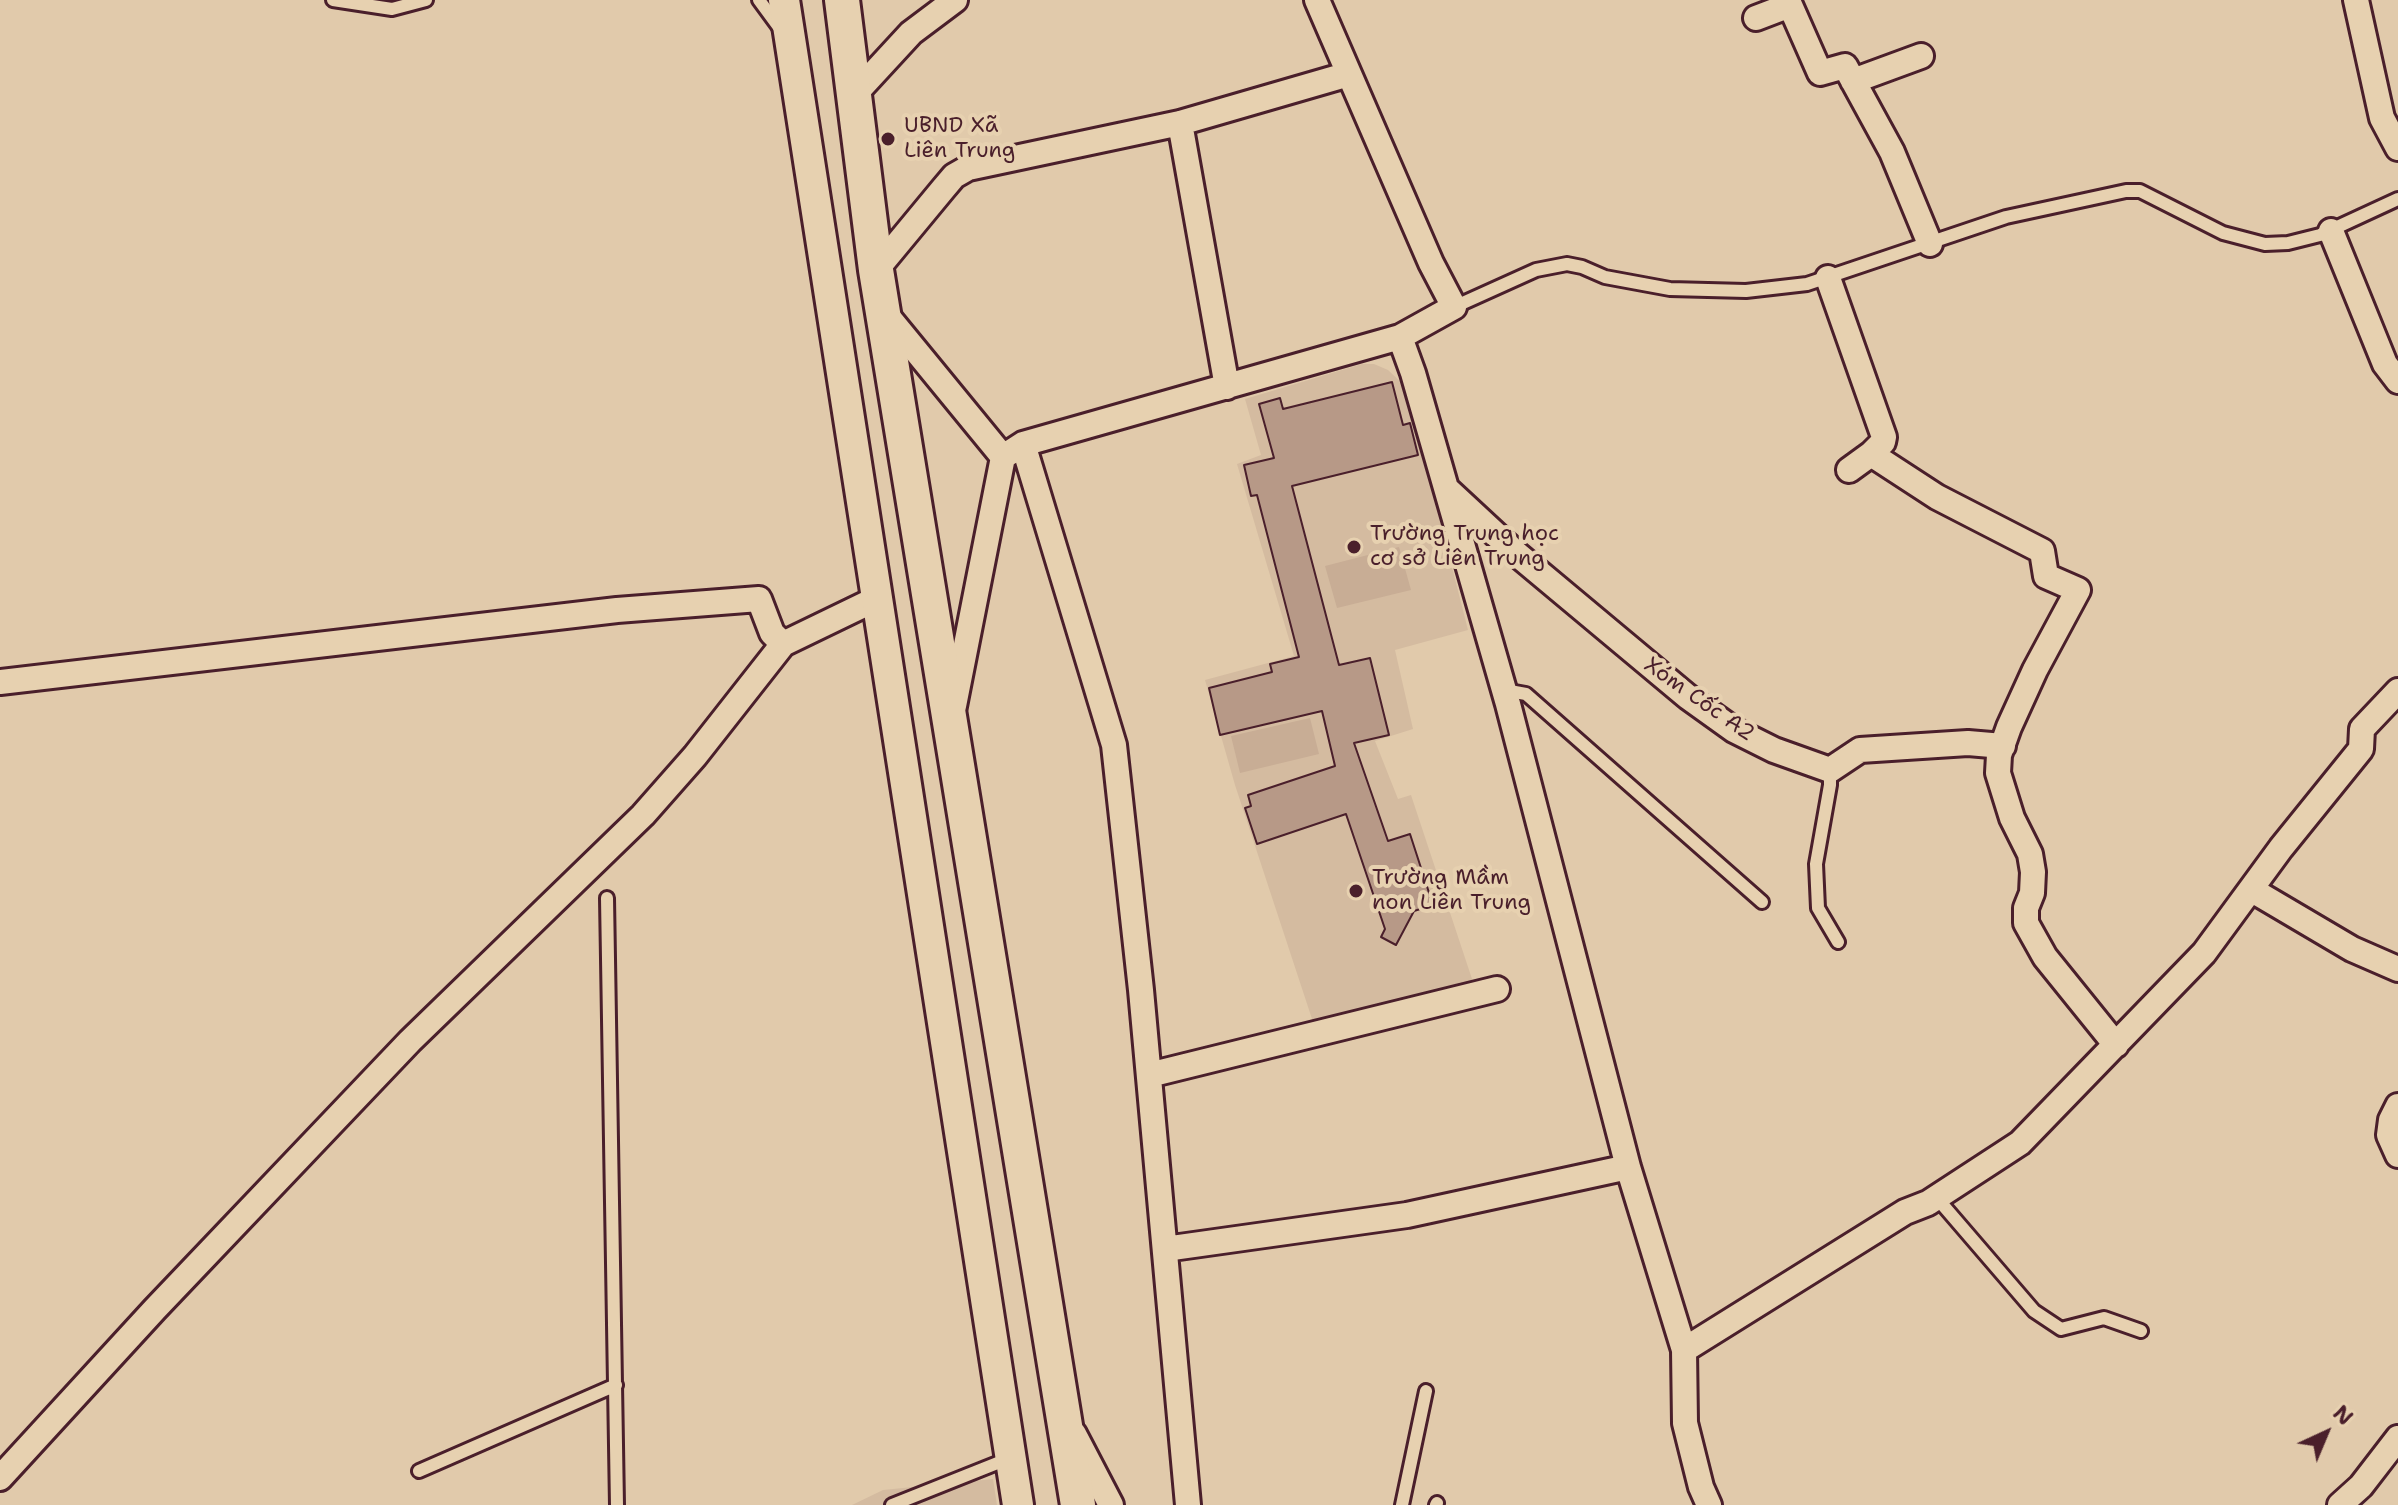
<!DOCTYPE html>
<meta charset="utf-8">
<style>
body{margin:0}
#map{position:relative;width:2398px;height:1505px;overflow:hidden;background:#e1caab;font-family:"Shantell Sans",sans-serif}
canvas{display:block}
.north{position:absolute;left:2286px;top:1393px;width:80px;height:80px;-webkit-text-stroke:6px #e7d1b0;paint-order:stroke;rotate:44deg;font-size:22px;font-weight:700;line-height:32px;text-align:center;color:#4a1f2b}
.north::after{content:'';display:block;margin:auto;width:28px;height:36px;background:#4a1f2b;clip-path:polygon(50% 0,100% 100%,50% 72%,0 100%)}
</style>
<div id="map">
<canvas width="2398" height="1505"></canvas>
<div class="north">N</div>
</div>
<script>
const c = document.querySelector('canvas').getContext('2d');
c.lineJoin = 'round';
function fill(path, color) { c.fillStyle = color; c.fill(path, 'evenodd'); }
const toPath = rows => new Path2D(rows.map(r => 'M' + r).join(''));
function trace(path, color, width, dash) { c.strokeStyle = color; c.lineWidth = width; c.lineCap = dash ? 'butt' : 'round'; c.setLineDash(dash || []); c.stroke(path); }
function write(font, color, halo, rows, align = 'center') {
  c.font = font + ' "Shantell Sans",sans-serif'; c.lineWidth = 8; c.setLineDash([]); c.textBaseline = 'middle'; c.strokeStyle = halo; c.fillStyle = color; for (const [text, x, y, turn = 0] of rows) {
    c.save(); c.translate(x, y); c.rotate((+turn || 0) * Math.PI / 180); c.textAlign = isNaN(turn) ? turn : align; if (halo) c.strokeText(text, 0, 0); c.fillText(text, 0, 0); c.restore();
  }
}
fill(toPath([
 [1362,364,1374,364,1388,370,1406,387,1468,630,1395,650,1413,729,1375,741,1398,799,1411,795,1473,982,1314,1025,1235,785,1205,680,1294,656,1237,464,1261,455,1245,399],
 [993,1479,997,1505,852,1505,883,1490]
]), '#d4bba0');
fill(toPath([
 [1399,547,1411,590,1337,608,1325,566],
 [1310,718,1319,754,1240,773,1231,736]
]), '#c8ad95');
const building = toPath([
 [1392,382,1403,425,1410,423,1418,455,1292,486,1339,665,1370,658,1389,735,1354,743,1388,841,1410,834,1433,905,1414,911,1396,945,1381,937,1385,929,1346,814,1257,844,1245,808,1251,806,1248,795,1335,766,1322,711,1220,735,1209,688,1272,672,1270,664,1299,657,1257,495,1251,496,1244,465,1274,458,1259,404,1280,398,1283,409,1392,382]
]);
fill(building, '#b79987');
trace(building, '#4a1f2b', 2);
const service = toPath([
 [333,0,392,9,426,0],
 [759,0,781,30],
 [1454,307,1536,270,1567,264,1582,267,1605,277,1670,289,1746,291,1807,284,2006,217,2126,191,2140,191,2223,233,2265,244,2288,243,2320,235,2398,199],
 [1504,690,1526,694,1762,902],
 [1830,770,1830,785,1816,864,1818,908,1838,942],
 [607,898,617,1505],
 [1936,1197,2034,1311,2061,1329,2104,1318,2141,1331],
 [419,1471,616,1385],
 [892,1505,1010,1458],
 [1402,1505,1426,1391],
 [1436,1505,1437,1503]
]);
const minor = toPath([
 [1317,0,1431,263,1454,307,1400,337],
 [2356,0,2382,118,2398,148],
 [1756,18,1790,5,1820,73,1845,66,1892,152,1930,244],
 [1853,81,1921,56],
 [852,97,911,33,955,0],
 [1180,123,1227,387],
 [2331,231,2385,364,2398,381],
 [876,270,943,189,954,176,968,168,1180,123,1349,74],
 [1828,278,1884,437,1883,442,1871,454,1937,497,2042,551,2046,576,2078,590,2035,670,2009,727,1999,755,1998,773,2012,818,2030,854,2033,872,2032,893,2026,908,2026,923,2045,957,2116,1045],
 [885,313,1003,457,954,706],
 [1023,444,1114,745,1141,990,1188,1505],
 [1003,457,1023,444,1400,337,1413,373,1508,704,1628,1167,1684,1350,1685,1423,1701,1487,1709,1505],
 [1849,470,1871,454],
 [1449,491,1518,555,1688,697,1734,730,1774,750,1830,770,1860,750,1968,743,2003,746],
 [0,682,617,610,759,599,772,633,783,644],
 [2252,890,2352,949,2398,969],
 [1149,1075,1497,989],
 [2398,1106,2391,1120,2389,1135,2398,1155],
 [1165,1249,1407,1215,1628,1167],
 [1684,1350,1905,1212,1928,1203,2020,1143,2204,953,2281,848,2361,749,2362,729,2398,691],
 [1074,1434,1111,1505],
 [0,1478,155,1309,410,1041,643,815,695,756,783,644,876,599],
 [2340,1505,2361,1486,2398,1438]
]);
const tertiary = toPath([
 [784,0,1018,1505]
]);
const secondary = toPath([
 [842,0,876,270,1078,1505]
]);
trace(service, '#4a1f2b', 18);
trace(minor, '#4a1f2b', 30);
trace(tertiary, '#4a1f2b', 36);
trace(secondary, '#4a1f2b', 40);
trace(service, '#e7d1b0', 12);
trace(minor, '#e7d1b0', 24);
trace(tertiary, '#e7d1b0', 30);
trace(secondary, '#e7d1b0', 34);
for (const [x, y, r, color] of [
 [888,139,8,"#4a1f2b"],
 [1354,547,8,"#4a1f2b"],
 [1356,891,8,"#4a1f2b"]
]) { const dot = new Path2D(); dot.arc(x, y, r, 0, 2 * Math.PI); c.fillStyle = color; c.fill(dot); trace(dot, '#e7d1b0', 3); }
write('22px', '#4a1f2b', '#e7d1b0', [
 ["UBND Xã",904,126],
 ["Liên Trung",904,151],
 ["Trường Trung học",1370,534],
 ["cơ sở Liên Trung",1370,559],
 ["Trường Mầm",1372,878],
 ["non Liên Trung",1372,903]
], 'left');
write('22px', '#4a1f2b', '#e7d1b0', [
 ["Xóm Cốc A2",1699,700,35]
]);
</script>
